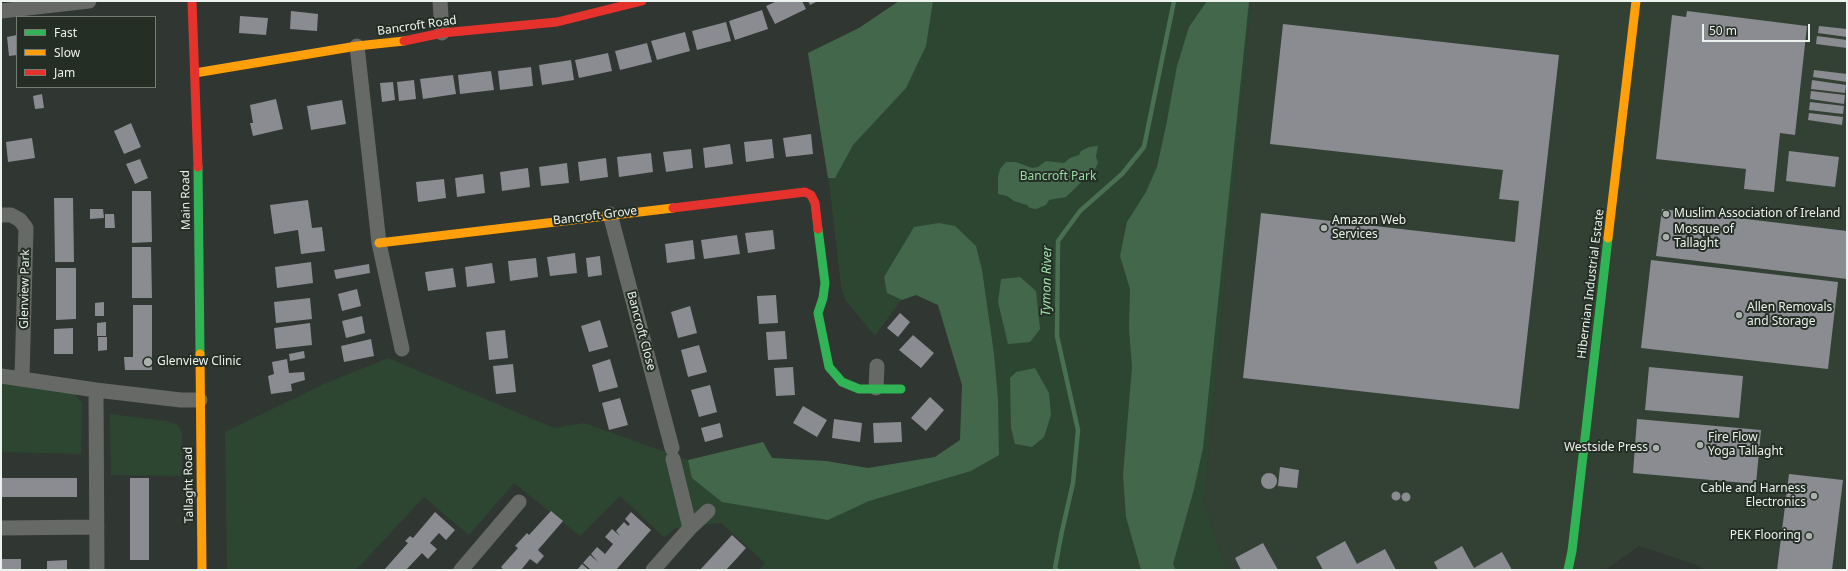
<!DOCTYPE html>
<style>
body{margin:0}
#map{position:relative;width:1848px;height:571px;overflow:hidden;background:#303631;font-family:"Noto Sans",sans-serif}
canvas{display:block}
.frame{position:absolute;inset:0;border:2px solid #ecf2ed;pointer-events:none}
.legend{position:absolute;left:16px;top:16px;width:140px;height:72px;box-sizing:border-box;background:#242e25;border:1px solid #747c75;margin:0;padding:5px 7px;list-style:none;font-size:12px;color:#ecf2ed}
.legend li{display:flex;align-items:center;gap:8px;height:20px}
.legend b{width:20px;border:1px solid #747c75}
.scale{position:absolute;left:1702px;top:24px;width:108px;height:18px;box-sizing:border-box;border:2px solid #ecf2ed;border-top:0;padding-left:5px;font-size:12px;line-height:14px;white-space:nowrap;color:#ecf2ed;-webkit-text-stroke:3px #242e25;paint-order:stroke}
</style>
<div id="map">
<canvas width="1848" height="571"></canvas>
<div class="frame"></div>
<ul class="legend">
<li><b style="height:5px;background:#30b455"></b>Fast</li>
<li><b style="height:5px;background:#ff9f0a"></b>Slow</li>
<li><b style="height:5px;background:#e5322d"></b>Jam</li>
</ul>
<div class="scale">50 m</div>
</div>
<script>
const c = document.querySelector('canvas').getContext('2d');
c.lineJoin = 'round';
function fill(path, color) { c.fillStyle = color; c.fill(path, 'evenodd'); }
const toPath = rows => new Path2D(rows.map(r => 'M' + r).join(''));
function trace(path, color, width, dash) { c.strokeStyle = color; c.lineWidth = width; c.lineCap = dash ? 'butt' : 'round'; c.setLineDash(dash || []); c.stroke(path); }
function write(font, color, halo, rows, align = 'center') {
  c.font = font + ' "Noto Sans",sans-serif'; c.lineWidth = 4; c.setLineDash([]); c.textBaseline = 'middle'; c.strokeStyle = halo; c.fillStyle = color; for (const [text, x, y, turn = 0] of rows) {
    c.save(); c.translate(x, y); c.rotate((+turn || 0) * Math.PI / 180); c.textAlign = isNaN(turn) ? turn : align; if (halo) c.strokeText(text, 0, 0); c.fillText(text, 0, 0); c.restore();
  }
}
fill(toPath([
 [1251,1,1847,1,1847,570,1703,570,1700,566,1639,546,1605,570,1226,570,1204,502]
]), '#334134');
fill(toPath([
 [899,1,1251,1,1204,502,1226,570,759,570,765,563,721,523,676,528,664,537,620,496,580,536,514,483,469,535,424,497,356,570,227,570,225,432,324,384,388,358,554,428,584,423,688,460,763,442,772,458,826,461,868,468,935,457,960,440,962,385,938,305,916,295,902,299,875,336,846,301,841,287,830,190,808,53,859,28],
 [1,380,69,389,82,402,81,454,1,452],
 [110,414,166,421,178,425,182,433,182,476,111,475]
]), '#2d4632');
fill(toPath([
 [899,1,933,1,926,46,906,88,853,145,835,178,828,178,808,53,859,28],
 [1207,1,1249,1,1203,448,1194,489,1173,564,1176,570,1141,570,1126,517,1123,475,1132,367,1129,328,1130,289,1120,256,1127,222,1146,192,1157,167,1166,126,1177,66,1189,27],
 [1098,146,1096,157,1098,163,1095,169,1066,197,1049,200,1046,205,1036,209,1030,208,1027,205,1014,201,1007,196,998,194,998,177,1000,169,1006,162,1016,162,1032,168,1038,167,1046,161,1064,163,1070,158,1079,155,1081,151,1089,147],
 [939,223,955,226,976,246,982,270,994,354,998,400,999,455,971,471,869,501,828,520,722,502,692,478,688,460,763,442,772,458,826,461,868,468,935,457,960,440,962,385,938,305,916,295,902,300,887,293,884,277,914,227],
 [1020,277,1036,291,1040,329,1030,342,1008,344,998,302,1001,279],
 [1035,368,1049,393,1051,415,1044,437,1032,447,1015,444,1011,428,1010,378,1016,372]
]), '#43674a');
trace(toPath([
 [1057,570,1055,568,1062,531,1073,483,1078,430,1057,336,1058,241,1080,211,1122,174,1144,147,1174,1]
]), '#4a7052', 4.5);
fill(toPath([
 [777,1,802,1,806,9,775,24,766,6],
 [808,1,818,1,810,5],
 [762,10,768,29,735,40,729,21],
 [291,11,318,14,317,31,290,29],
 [1687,11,1807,26,1795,135,1780,133,1774,192,1744,189,1746,169,1656,159,1672,15,1686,17],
 [240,16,268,18,266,35,239,33],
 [726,22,731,41,697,50,692,31],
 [1283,24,1559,55,1519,409,1243,378,1261,213,1515,242,1519,201,1499,199,1503,170,1270,144],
 [1819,26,1847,29,1847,37,1818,33],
 [685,32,690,51,657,60,651,41],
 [17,35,17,55,9,56,7,37],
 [1817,36,1847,40,1847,48,1816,44],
 [647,43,652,62,620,70,615,51],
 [608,53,612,71,579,78,575,60],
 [571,60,574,80,542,85,539,65],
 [531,67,533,86,500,90,498,71],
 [1814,70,1847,74,1847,82,1813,77],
 [491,71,494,90,460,94,458,75],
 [453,75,456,94,423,99,420,79],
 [414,80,416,99,399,101,397,82],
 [1812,80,1846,85,1845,93,1811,89],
 [393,82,395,100,382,102,380,83],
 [1811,91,1845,95,1844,104,1810,99],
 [42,94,44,108,35,109,33,96],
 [276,99,283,129,253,136,250,123,253,123,250,105],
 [342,100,346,124,311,130,307,106],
 [1810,102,1844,106,1843,114,1809,110],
 [1809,113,1843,117,1842,125,1808,120],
 [131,123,141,147,124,154,114,131],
 [811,134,813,154,786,157,783,138],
 [32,138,35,158,8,162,6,142],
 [772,139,774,158,746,162,744,142],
 [730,144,733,164,705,168,703,148],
 [691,149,693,168,666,172,663,152],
 [1789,151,1839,157,1835,187,1786,181],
 [651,153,653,172,619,177,617,157],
 [606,158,608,177,580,181,578,162],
 [140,159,148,178,135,184,126,164],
 [567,163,569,183,541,186,539,167],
 [528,168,530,187,502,191,500,172],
 [483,174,485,193,457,197,455,178],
 [444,179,446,198,418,202,416,182],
 [132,191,151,191,152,242,132,243],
 [54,198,73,198,74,262,55,262],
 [308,200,312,228,322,227,325,251,301,254,298,230,274,234,270,205],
 [90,209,103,209,104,218,90,219],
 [1662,209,1847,231,1847,279,1656,256],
 [105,214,114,214,115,228,105,228],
 [773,230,775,249,748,253,745,233],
 [737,235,740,254,704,259,701,240],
 [693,240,695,259,667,263,665,244],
 [132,247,151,247,152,298,132,298],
 [575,253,577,273,550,276,547,257],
 [600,256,602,275,588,277,586,258],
 [536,258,538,277,510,281,508,261],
 [1651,260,1838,282,1828,369,1641,348],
 [311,262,313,283,277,288,275,267],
 [492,263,495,283,467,287,465,267],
 [369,264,370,273,336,279,334,270],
 [56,268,76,268,76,319,56,320],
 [453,268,456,287,428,291,425,272],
 [357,289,361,306,342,311,338,294],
 [776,295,778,323,759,324,757,296],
 [310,298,312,319,276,323,274,302],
 [104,302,104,316,95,316,95,303],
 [133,305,152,305,152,370,125,370,124,357,133,357],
 [690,306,697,333,678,338,671,312],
 [900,313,910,322,898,337,887,328],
 [362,316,365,333,346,338,342,321],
 [600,320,608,347,589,352,581,326],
 [106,322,106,336,97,336,97,323],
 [310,323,312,345,276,349,274,328],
 [73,328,73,354,54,354,54,329],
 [505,330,508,358,489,360,486,332],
 [785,331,787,359,768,360,766,332],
 [913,335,934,353,921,368,899,350],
 [98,337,107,337,107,350,98,351],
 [371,339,374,356,344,362,341,346],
 [699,345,707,372,688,377,681,350],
 [304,351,305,358,290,361,289,354],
 [287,359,289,373,304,372,305,380,291,384,292,391,271,394,268,376,274,374,272,362],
 [610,359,618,387,599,392,592,365],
 [513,364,516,392,496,394,493,366],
 [793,367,795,395,776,396,774,368],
 [1649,367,1743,376,1739,418,1645,410],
 [710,385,717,412,699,417,691,390],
 [930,397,944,410,926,431,911,418],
 [620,398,628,425,609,430,602,403],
 [803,406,827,420,817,437,793,423],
 [834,419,862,423,860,442,832,438],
 [1637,419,1761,430,1756,484,1633,473],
 [901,422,902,442,874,443,873,423],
 [720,423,723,437,705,442,701,428],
 [1280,467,1299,470,1297,488,1278,486],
 '1261 481a8 8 0 1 1 16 0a8 8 0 1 1-16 0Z',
 [1789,474,1843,480,1832,570,1777,570],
 [1,478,77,478,77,497,1,497],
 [130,478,149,478,149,560,130,560],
 '1391.5 496a4.5 4.5 0 1 1 9 0a4.5 4.5 0 1 1-9 0Z',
 '1401.5 497a4.5 4.5 0 1 1 9 0a4.5 4.5 0 1 1-9 0Z',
 [551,511,563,521,538,550,544,556,537,564,530,559,521,570,504,570,501,567,518,548,515,546,527,533,529,535],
 [435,512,455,530,446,540,439,533,430,543,437,549,428,559,422,553,406,570,384,570,408,543,405,541,410,536,413,538],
 [631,512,651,530,616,570,591,570,583,563,590,555,598,562,591,554,597,547,605,554,613,544,605,537,612,529,620,536,616,531,624,522,628,526,630,524,625,519],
 [732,535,746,548,738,557,726,570,700,570],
 [1345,541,1357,564,1385,549,1396,570,1323,570,1316,557],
 [1263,543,1278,570,1241,570,1235,558],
 [1462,546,1474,568,1502,552,1512,570,1438,570,1434,562],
 [1,559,21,559,21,570,1,570],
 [67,560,67,570,47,570,47,561],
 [582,564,589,570,577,570]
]), '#8b8b92');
trace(toPath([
 [440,1,442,33],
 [1,11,89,1],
 [357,46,379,243,402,349],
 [610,214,672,448],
 [1,215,11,215,20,220,26,228,22,379],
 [1,376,96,390,181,400,200,400],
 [876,388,877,366],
 [96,390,97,570],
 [673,459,690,528],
 [1,528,97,527],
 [461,570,519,502],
 [653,570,690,528,708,511]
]), '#666966', 15);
trace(toPath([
 [198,167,200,354],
 [818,229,825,283,823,298,818,313,829,367,842,382,859,389,901,389],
 [1568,570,1572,551,1608,238]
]), '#30b455', 9);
trace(toPath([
 [195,73,357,46,404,41],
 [1608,238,1636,1],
 [379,243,673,208],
 [200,354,202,570]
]), '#ff9f0a', 9);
trace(toPath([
 [192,1,198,167],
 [404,41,442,33,557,22,642,1],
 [673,208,805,192,811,195,815,203,818,229]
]), '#e5322d', 9);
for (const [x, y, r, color] of [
 [1666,214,4,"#aab0ab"],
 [1324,228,4,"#aab0ab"],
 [1666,237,4,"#aab0ab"],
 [1739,315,4,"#aab0ab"],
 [148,362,5,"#aab0ab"],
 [1700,445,4,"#aab0ab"],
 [1656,448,4,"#aab0ab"],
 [1814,496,4,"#aab0ab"],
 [1809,536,4,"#aab0ab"]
]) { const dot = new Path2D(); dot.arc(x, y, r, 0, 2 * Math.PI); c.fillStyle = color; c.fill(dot); trace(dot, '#242e25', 1.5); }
write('12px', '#ecf2ed', '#242e25', [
 ["Bancroft Road",417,26,-8],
 ["Main Road",186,200,-91],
 ["Bancroft Grove",595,216,-7],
 ["Hibernian Industrial Estate",1591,284,-83],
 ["Glenview Park",25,289,-89],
 ["Bancroft Close",641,331,75],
 ["Tallaght Road",189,485,-91]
]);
write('12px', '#99daa5', '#242e25', [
 ["Bancroft Park",1058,177]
]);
write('12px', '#ecf2ed', '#242e25', [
 ["Muslim Association of Ireland",1674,214],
 ["Amazon Web",1332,221],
 ["Services",1332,235],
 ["Mosque of",1674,230],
 ["Tallaght",1674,244],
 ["Allen Removals",1747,308],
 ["and Storage",1747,322],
 ["Glenview Clinic",157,362],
 ["Fire Flow",1708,438],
 ["Yoga Tallaght",1708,452],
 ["Westside Press",1648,448,"right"],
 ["Cable and Harness",1806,489,"right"],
 ["Electronics",1806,503,"right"],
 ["PEK Flooring",1801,536,"right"]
], 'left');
write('italic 13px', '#9fe0ab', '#242e25', [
 ["Tymon River",1047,281,-89]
]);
</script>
